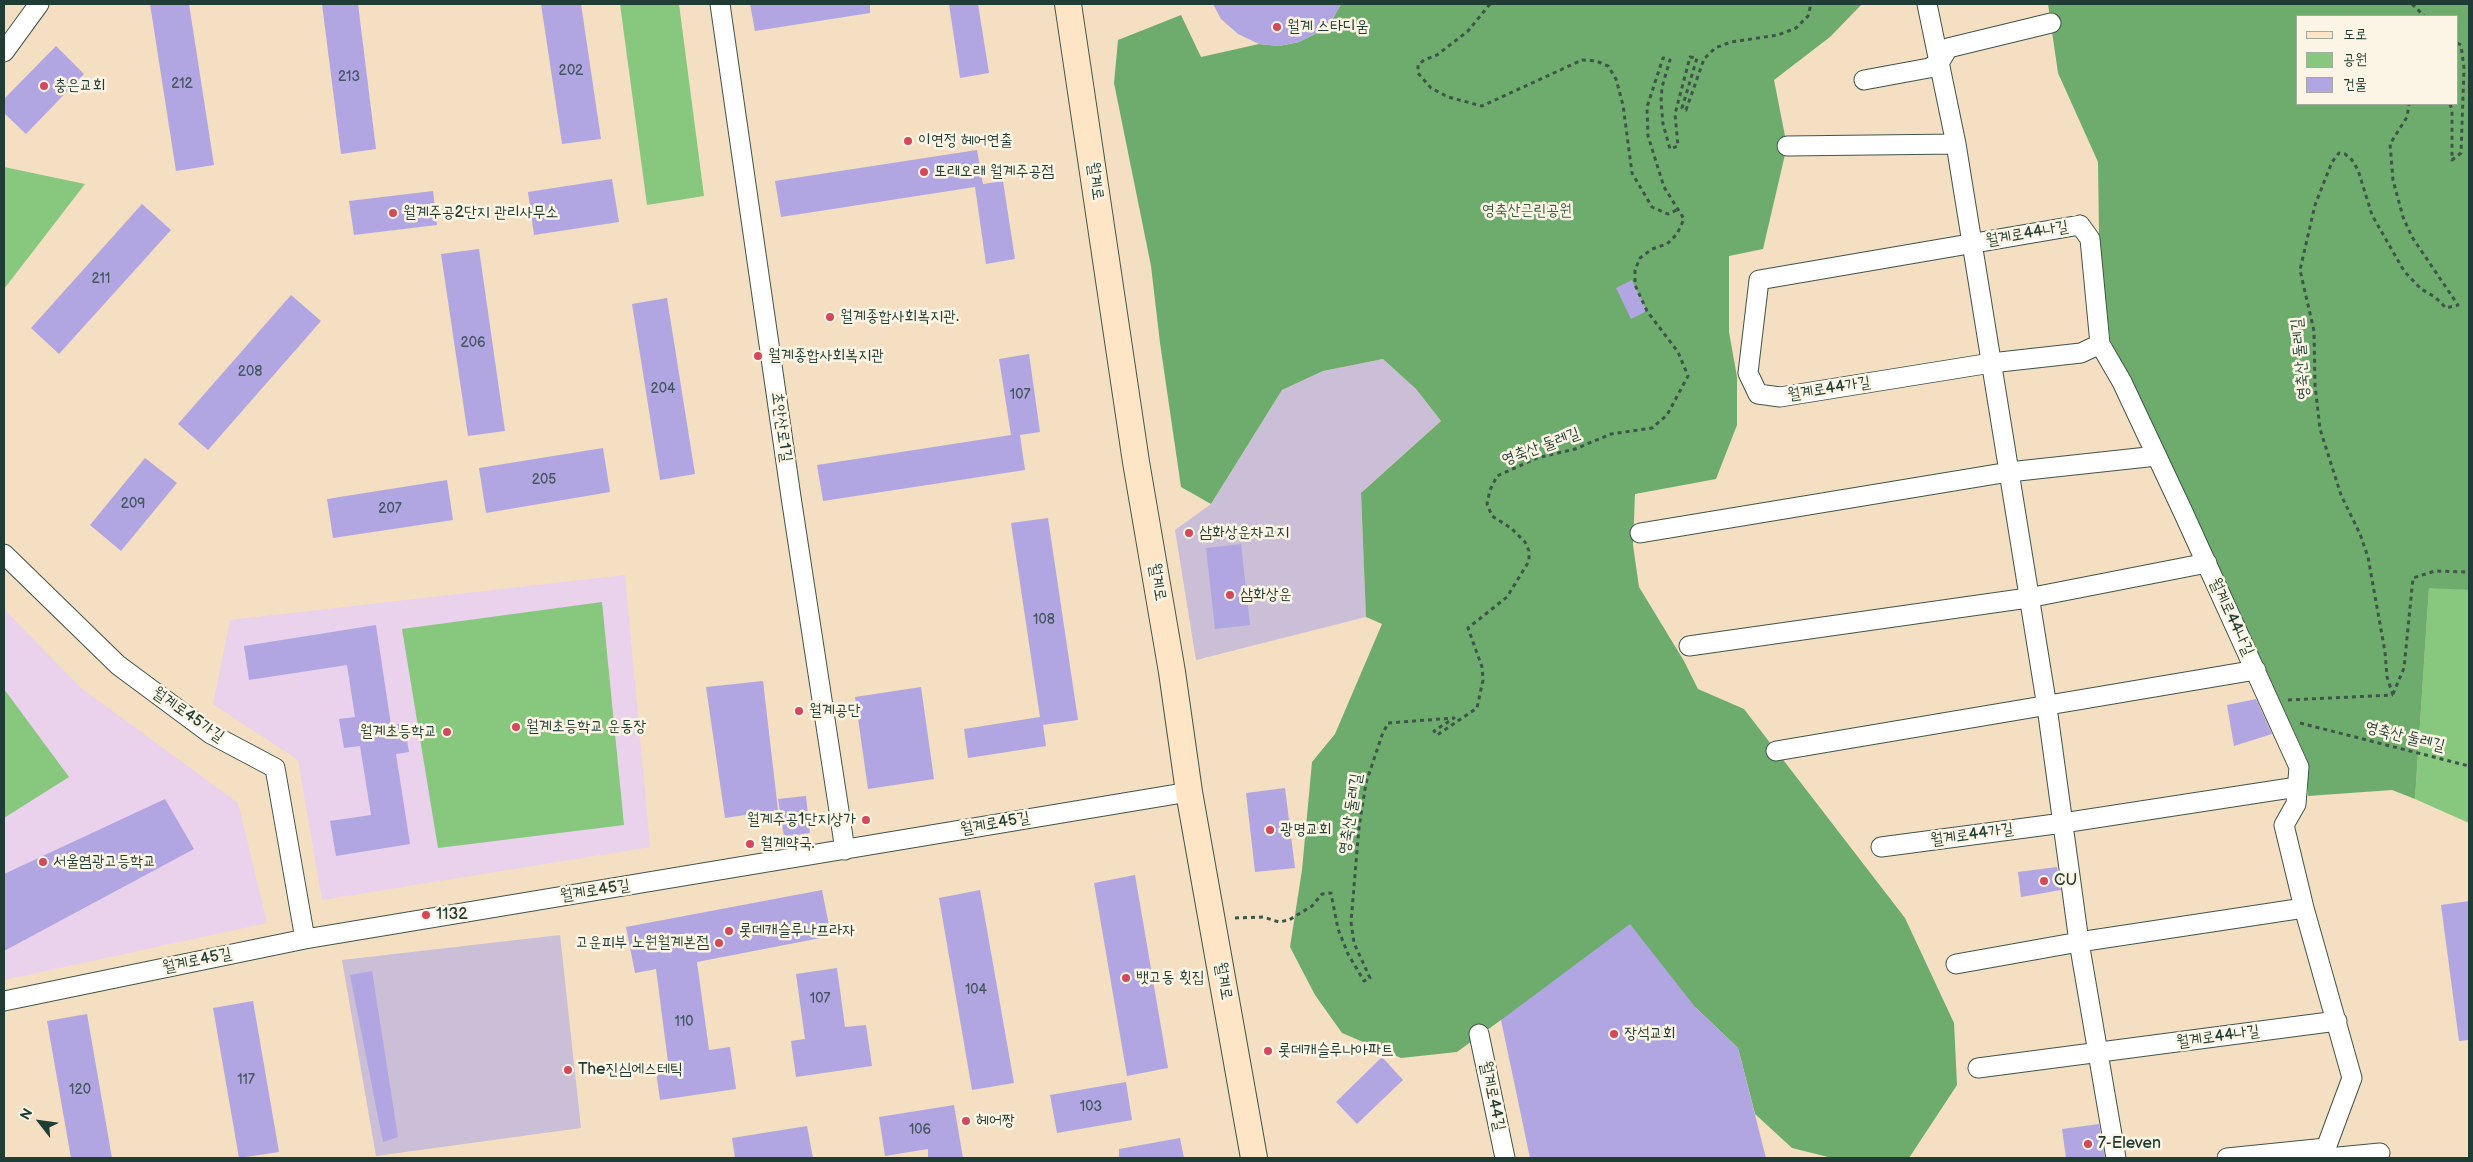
<!DOCTYPE html>
<meta charset="utf-8">
<style>
body{margin:0}
#map{position:relative;width:2473px;height:1162px;overflow:hidden;background:#f4dfc2;font-family:"Balsamiq Sans","Poor Story",sans-serif}
canvas{display:block}
.frame{position:absolute;inset:0;border:5px solid #1f3d34;pointer-events:none}
.legend{position:absolute;left:2296px;top:15px;width:162px;height:90px;box-sizing:border-box;background:#fcf5e5;border:1px solid #a4ab9e;margin:0;padding:6px 9px;list-style:none;font-size:15px;color:#1f3d34}
.legend li{display:flex;align-items:center;gap:10px;height:25px}
.legend b{width:25px;border:1px solid #a4ab9e}
.north{position:absolute;left:15px;top:1097px;width:50px;height:50px;-webkit-text-stroke:4px #fcf5e5;paint-order:stroke;rotate:300deg;font-size:14px;font-weight:700;line-height:20px;text-align:center;color:#1f3d34}
.north::after{content:'';display:block;margin:auto;width:18px;height:22px;background:#1f3d34;clip-path:polygon(50% 0,100% 100%,50% 72%,0 100%)}
</style>
<div id="map">
<canvas width="2473" height="1162"></canvas>
<div class="frame"></div>
<ul class="legend">
<li><b style="height:6px;background:#fde5c5"></b>도로</li>
<li><b style="height:14px;background:#87c77e"></b>공원</li>
<li><b style="height:14px;background:#b1a6e2"></b>건물</li>
</ul>
<div class="north">N</div>
</div>
<script>
const c = document.querySelector('canvas').getContext('2d');
c.lineJoin = 'round';
function fill(path, color) { c.fillStyle = color; c.fill(path, 'evenodd'); }
const toPath = rows => new Path2D(rows.map(r => 'M' + r).join(''));
function trace(path, color, width, dash) { c.strokeStyle = color; c.lineWidth = width; c.lineCap = dash ? 'butt' : 'round'; c.setLineDash(dash || []); c.stroke(path); }
function write(font, color, halo, rows, align = 'center') {
  c.font = font + ' "Balsamiq Sans","Poor Story",sans-serif'; c.lineWidth = 5; c.setLineDash([]); c.textBaseline = 'middle'; c.strokeStyle = halo; c.fillStyle = color; for (const [text, x, y, turn = 0] of rows) {
    c.save(); c.translate(x, y); c.rotate((+turn || 0) * Math.PI / 180); c.textAlign = isNaN(turn) ? turn : align; if (halo) c.strokeText(text, 0, 0); c.fillText(text, 0, 0); c.restore();
  }
}
fill(toPath([
 [625,575,650,847,322,900,298,760,213,704,230,620],
 [4,609,81,688,238,803,267,923,4,980]
]), '#ead1ec');
fill(toPath([
 [1383,359,1416,389,1441,421,1361,493,1366,617,1196,660,1175,530,1211,504,1282,390,1323,371],
 [560,935,581,1128,376,1156,342,960]
]), '#cabfd6');
fill(toPath([
 [620,4,679,4,704,196,647,205],
 [4,167,85,184,4,289],
 [2429,587,2469,590,2469,823,2415,799],
 [602,602,624,825,438,848,402,629],
 [4,689,69,777,4,818]
]), '#87c77e');
fill(toPath([
 [1341,4,1862,4,1830,37,1774,80,1787,146,1763,249,1729,256,1729,332,1737,377,1737,425,1716,479,1635,494,1633,545,1639,587,1684,661,1698,689,1744,709,1905,918,1954,1023,1957,1085,1909,1158,1832,1158,1792,1148,1755,1114,1738,1048,1695,1007,1501,1020,1457,1052,1401,1058,1342,1033,1315,995,1290,947,1302,870,1312,762,1335,734,1382,624,1366,617,1361,493,1441,421,1416,389,1383,359,1323,371,1282,390,1211,504,1181,487,1160,343,1151,266,1114,83,1118,40,1181,15,1201,57,1259,44,1279,46,1299,42,1317,33,1332,20],
 [2048,4,2469,4,2469,590,2429,588,2415,799,2392,790,2308,796,2308,762,2189,501,2110,340,2099,236,2098,162,2058,73],
 [2297,16,2457,16,2457,104,2297,104]
]), '#6dac6d');
fill(toPath([
 [150,4,189,4,214,165,176,171],
 [322,4,358,4,376,149,341,154],
 [541,4,581,4,601,139,562,144],
 [750,4,870,4,870,13,755,31],
 [949,4,978,4,989,73,960,78],
 [1213,4,1341,4,1332,20,1317,33,1299,42,1279,46,1259,44,1238,34,1221,19],
 [56,46,84,74,26,134,4,113,4,99],
 [977,150,983,184,1003,181,1015,259,986,264,975,187,781,217,775,181],
 [612,179,619,222,534,235,528,192],
 [433,191,437,225,354,235,349,201],
 [142,204,171,230,59,354,31,328],
 [479,249,505,431,468,436,441,254],
 [1632,280,1647,311,1631,319,1616,288],
 [291,295,321,321,208,450,178,424],
 [667,298,695,474,660,480,632,304],
 [1029,354,1040,432,1020,435,1025,470,823,501,817,465,1011,435,999,359],
 [603,448,610,492,486,513,479,468],
 [145,458,177,483,121,551,90,525],
 [447,480,453,520,333,538,327,499],
 [1048,518,1078,720,1043,725,1046,746,968,758,964,729,1040,717,1011,523],
 [1241,544,1250,625,1215,629,1206,548],
 [376,625,391,725,404,723,409,752,396,754,410,844,336,856,330,821,371,815,360,746,344,748,339,719,355,717,347,665,249,680,244,646],
 [763,681,778,810,725,818,706,687],
 [921,687,934,779,868,789,855,697],
 [2256,699,2272,734,2234,746,2227,705],
 [1285,788,1295,868,1255,872,1246,793],
 [806,796,810,833,784,837,778,799],
 [165,799,194,849,4,951,4,874],
 [2057,867,2061,890,2021,897,2018,872],
 [1135,875,1168,1068,1127,1076,1094,883],
 [822,890,831,936,697,962,709,1050,730,1047,736,1089,660,1100,655,1064,668,1062,656,969,635,973,626,927],
 [980,890,1014,1083,972,1090,939,898],
 [2469,901,2469,1040,2459,1041,2441,905],
 [1630,924,1695,1007,1738,1048,1766,1158,1530,1158,1501,1020],
 [837,968,845,1027,866,1025,872,1066,796,1077,791,1041,805,1039,796,974],
 [372,971,398,1137,383,1142,350,975],
 [253,1001,279,1152,239,1158,213,1008],
 [87,1014,112,1158,71,1158,47,1021],
 [1382,1057,1403,1080,1357,1124,1336,1102],
 [1126,1082,1132,1120,1057,1133,1050,1095],
 [954,1105,963,1158,928,1158,928,1149,885,1156,879,1117],
 [2099,1124,2105,1158,2066,1158,2062,1129],
 [807,1126,813,1158,735,1158,732,1138],
 [1180,1138,1184,1158,1119,1158,1119,1149]
]), '#b1a6e2');
const minor = toPath([
 [720,4,791,497,845,850],
 [1927,4,1956,144,2047,707,2079,942,2116,1158],
 [4,52,39,4],
 [1864,80,1929,68,1939,63,1948,48,2051,23],
 [1787,146,1956,144],
 [2080,225,2090,239,2100,344,2081,353,1991,363,1780,397,1758,394,1748,373,1759,280,2080,225],
 [2100,344,2122,382,2184,514,2299,767,2296,804,2284,825,2304,908,2352,1078,2326,1148,2328,1158],
 [1640,533,2009,472,2157,456],
 [4,554,118,665,211,734,275,768,305,939],
 [1689,646,2028,598,2207,563],
 [1776,751,2256,670],
 [1881,847,2063,823,2297,787],
 [1956,964,2079,942,2304,908],
 [4,1001,305,939,1189,792],
 [1479,1034,1505,1158],
 [1978,1068,2337,1021],
 [2227,1158,2326,1148],
 [2328,1158,2380,1153]
]);
const secondary = toPath([
 [1068,4,1136,462,1172,672,1189,792,1254,1158]
]);
trace(minor, '#3f5549', 21);
trace(secondary, '#3f5549', 28);
trace(toPath([
 [1490,4,1468,31,1437,55,1424,60,1418,65,1418,73,1431,88,1448,97,1482,106,1582,60,1596,61,1608,66,1616,79,1623,105,1632,173,1652,207,1668,214,1679,209],
 [2412,4,2424,16],
 [2450,104,2452,110,2452,160,2461,153,2464,68,2461,45,2457,43],
 [2393,694,2404,668,2413,578,2435,571,2469,572],
 [2393,695,2387,677,2385,652,2368,557,2360,534,2341,495,2320,429,2315,385,2314,331,2300,270,2315,205,2332,162,2339,153,2345,154,2352,160,2358,170,2372,215,2404,271,2421,289,2435,297,2446,308,2458,305,2412,237,2403,217,2393,180,2390,144,2407,117,2409,104],
 [2288,700,2393,695],
 [2300,723,2469,766],
 [1235,918,1263,917,1279,922,1289,920,1312,906,1322,894,1331,893,1338,929,1348,954,1364,981,1370,978,1354,943,1351,922,1359,827,1366,783,1382,735,1388,723,1454,718,1434,731,1437,735,1477,708,1483,680,1482,667,1468,628,1507,597,1529,561,1529,551,1525,542,1511,528,1492,516,1487,504,1490,490,1497,476,1537,458,1575,449,1611,434,1652,428,1667,415,1688,376,1678,352,1647,311,1635,285,1635,270,1640,258,1652,249,1667,244,1677,234,1684,219,1664,187,1648,136,1647,107,1663,58,1670,60,1662,87,1661,102,1663,124,1670,149,1678,146,1675,114,1690,57,1697,58,1682,108,1686,110,1704,59,1715,48,1731,42,1778,35,1796,28,1808,16,1811,4]
]), '#3f5549', 3, [4, 4]);
trace(minor, '#fff', 19);
trace(secondary, '#fde5c5', 26);
for (const [x, y, r, color] of [
 [1277,27,5,"#d1495b"],
 [44,86,5,"#d1495b"],
 [908,141,5,"#d1495b"],
 [924,172,5,"#d1495b"],
 [393,213,5,"#d1495b"],
 [830,317,5,"#d1495b"],
 [758,356,5,"#d1495b"],
 [1189,533,5,"#d1495b"],
 [1230,595,5,"#d1495b"],
 [799,711,5,"#d1495b"],
 [516,727,5,"#d1495b"],
 [447,732,5,"#d1495b"],
 [866,820,5,"#d1495b"],
 [1270,830,5,"#d1495b"],
 [750,844,5,"#d1495b"],
 [43,862,5,"#d1495b"],
 [2044,881,5,"#d1495b"],
 [426,915,5,"#d1495b"],
 [729,931,5,"#d1495b"],
 [719,943,5,"#d1495b"],
 [1126,978,5,"#d1495b"],
 [1614,1034,5,"#d1495b"],
 [1268,1051,5,"#d1495b"],
 [568,1070,5,"#d1495b"],
 [966,1121,5,"#d1495b"],
 [2088,1144,5,"#d1495b"]
]) { const dot = new Path2D(); dot.arc(x, y, r, 0, 2 * Math.PI); c.fillStyle = color; c.fill(dot); trace(dot, '#fcf5e5', 2); }
write('14px', '#445760', null, [
 ["202",571,71],
 ["213",349,77],
 ["212",182,84],
 ["211",101,279],
 ["206",473,343],
 ["208",250,372],
 ["204",663,389],
 ["107",1020,395],
 ["205",544,480],
 ["209",133,504],
 ["207",390,509],
 ["108",1044,620],
 ["104",976,990],
 ["107",820,999],
 ["110",684,1022],
 ["117",246,1080],
 ["120",80,1090],
 ["103",1091,1107],
 ["106",920,1130]
]);
write('16px', '#1f3d34', '#fcf5e5', [
 ["월계 스타디움",1287,27],
 ["충은교회",54,86],
 ["이연정 헤어연출",918,141],
 ["또래오래 월계주공점",934,172],
 ["월계주공2단지 관리사무소",403,213],
 ["월계종합사회복지관.",840,317],
 ["월계종합사회복지관",768,356],
 ["삼화상운차고지",1199,533],
 ["삼화상운",1240,595],
 ["월계공단",809,711],
 ["월계초등학교 운동장",526,727],
 ["월계초등학교",437,732,"right"],
 ["월계주공1단지상가",856,820,"right"],
 ["광명교회",1280,830],
 ["월계약국.",760,844],
 ["서울염광고등학교",53,862],
 ["CU",2054,881],
 ["1132",436,915],
 ["롯데캐슬루나프라자",739,931],
 ["고운피부 노원월계본점",709,943,"right"],
 ["뱃고동 횟집",1136,978],
 ["장석교회",1624,1034],
 ["롯데캐슬루나아파트",1278,1051],
 ["The진심에스테틱",578,1070],
 ["헤어짱",976,1121],
 ["7-Eleven",2098,1144]
], 'left');
write('16px', '#1f3d34', '#fcf5e5', [
 ["월계로",1095,181,82],
 ["월계로44나길",2027,234,-10],
 ["영축산 둘레길",2301,359,-95],
 ["월계로44가길",1829,389,-9],
 ["초안산로1길",781,427,82],
 ["영축산 둘레길",1541,447,-20],
 ["월계로",1157,582,80],
 ["월계로44나길",2231,617,65],
 ["월계로45가길",188,715,35],
 ["영축산 둘레길",2405,737,14],
 ["영축산 둘레길",1351,814,-81],
 ["월계로45길",995,824,-10],
 ["월계로44가길",1972,835,-8],
 ["월계로45길",595,891,-9],
 ["월계로45길",197,961,-12],
 ["월계로",1223,981,80],
 ["월계로44나길",2218,1037,-8],
 ["월계로44길",1492,1096,78]
]);
write('16px', '#396046', '#fcf5e5', [
 ["영축산근린공원",1527,211]
]);
</script>
